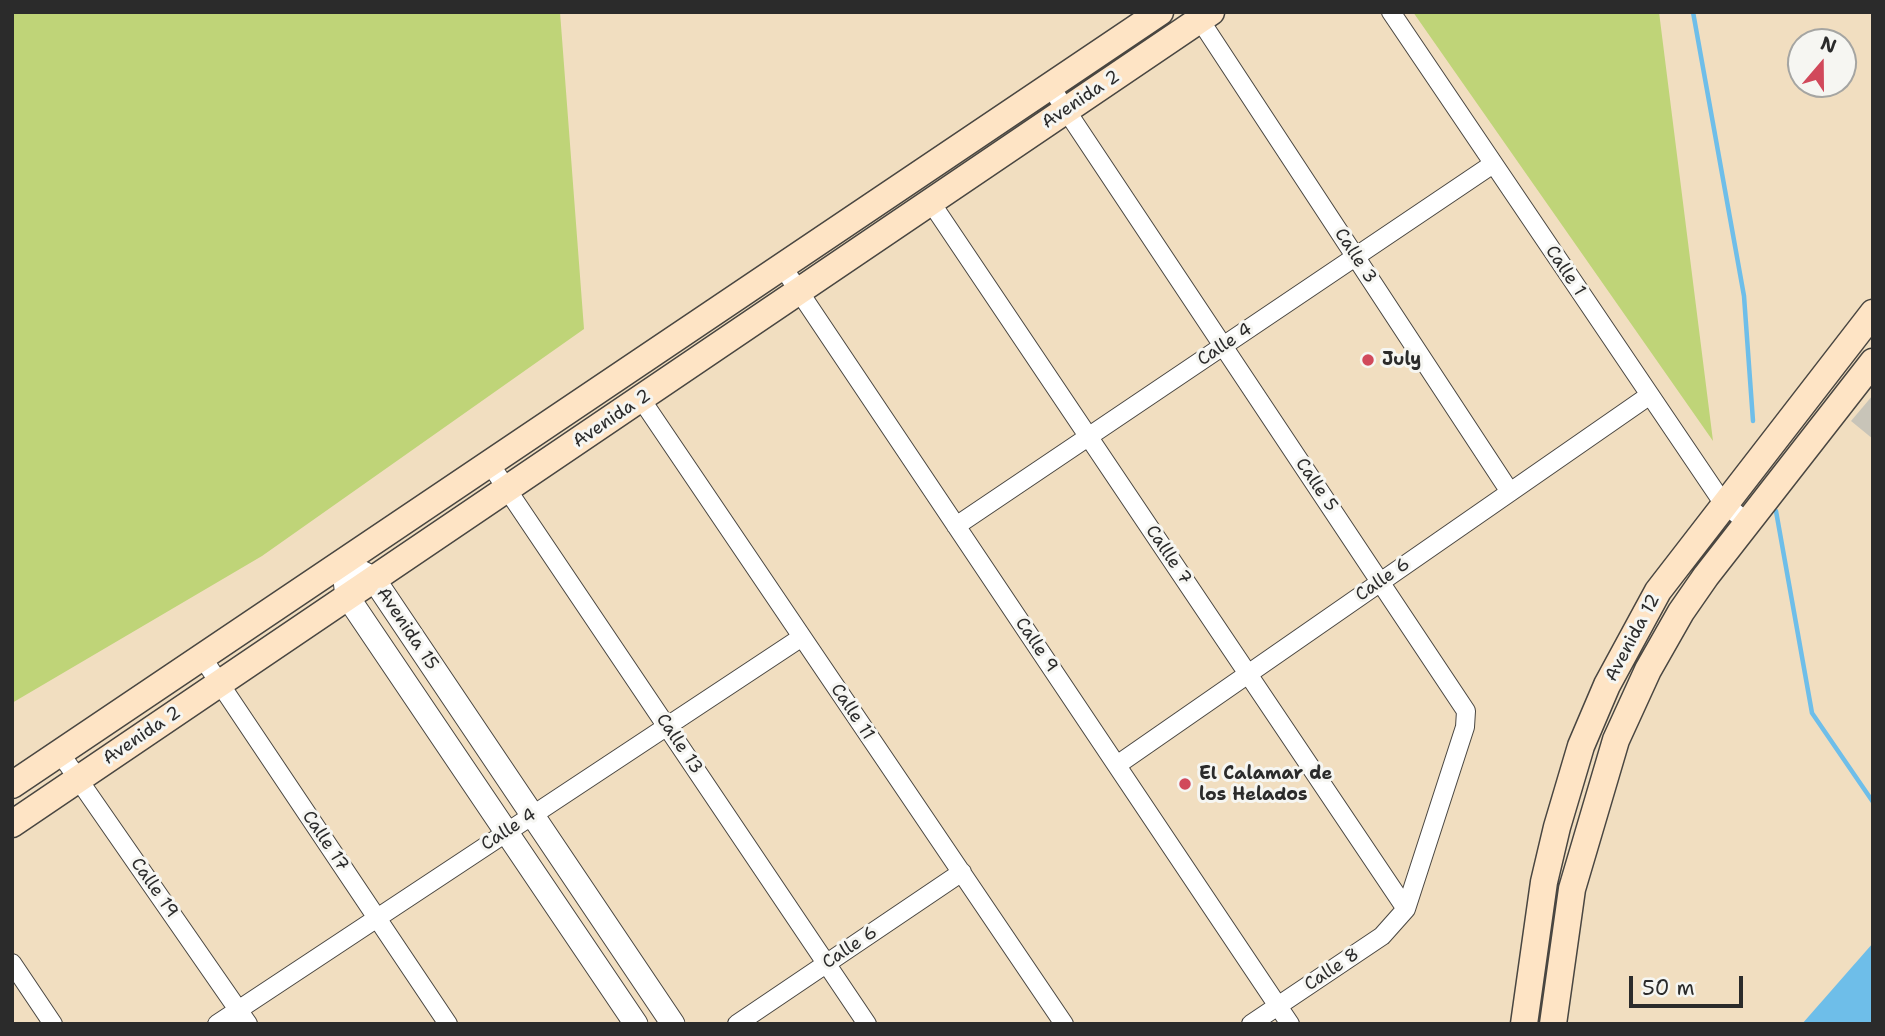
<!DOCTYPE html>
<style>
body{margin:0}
#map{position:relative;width:1885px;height:1036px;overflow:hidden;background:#f1dec0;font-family:"Shantell Sans",sans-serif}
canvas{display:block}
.frame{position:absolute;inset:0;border:14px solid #2b2b2b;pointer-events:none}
.north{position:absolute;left:1787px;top:28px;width:70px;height:70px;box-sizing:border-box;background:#f6f6f2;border:2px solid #a5a5a2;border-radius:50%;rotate:20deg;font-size:19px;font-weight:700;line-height:28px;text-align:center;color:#2b2b2b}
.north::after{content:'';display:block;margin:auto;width:24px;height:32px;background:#d1495b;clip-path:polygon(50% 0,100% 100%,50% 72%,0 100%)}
.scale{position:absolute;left:1629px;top:976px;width:114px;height:32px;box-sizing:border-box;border:4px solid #2b2b2b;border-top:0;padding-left:9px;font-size:21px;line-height:24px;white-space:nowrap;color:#2b2b2b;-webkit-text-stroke:5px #f6f6f2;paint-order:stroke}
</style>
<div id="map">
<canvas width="1885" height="1036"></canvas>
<div class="frame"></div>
<div class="north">N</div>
<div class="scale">50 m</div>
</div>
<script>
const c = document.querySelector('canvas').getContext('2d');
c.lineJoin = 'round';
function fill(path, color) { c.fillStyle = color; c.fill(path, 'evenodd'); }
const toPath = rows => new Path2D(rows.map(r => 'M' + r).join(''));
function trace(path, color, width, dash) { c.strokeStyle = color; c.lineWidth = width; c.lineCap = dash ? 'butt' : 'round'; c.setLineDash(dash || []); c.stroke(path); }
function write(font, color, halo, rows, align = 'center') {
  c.font = font + ' "Shantell Sans",sans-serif'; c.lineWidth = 6; c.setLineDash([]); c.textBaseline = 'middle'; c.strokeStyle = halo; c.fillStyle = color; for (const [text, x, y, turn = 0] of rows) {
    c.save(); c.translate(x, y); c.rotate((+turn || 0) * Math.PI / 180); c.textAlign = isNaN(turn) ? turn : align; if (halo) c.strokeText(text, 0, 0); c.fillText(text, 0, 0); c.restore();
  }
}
fill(toPath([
 [1873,395,1873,439,1851,421]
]), '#c8c4b8');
fill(toPath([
 [12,12,560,12,584,329,262,556,12,703],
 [1413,12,1659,12,1713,441]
]), '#bfd478');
fill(toPath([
 [1873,943,1873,1024,1802,1024]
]), '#6ebee9');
trace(toPath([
 [1693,12,1744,296,1753,421],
 [1776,511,1812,713,1873,802]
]), '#6ebee9', 4.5);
const minor = toPath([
 [1391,12,1721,500,1747,523],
 [1200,20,1510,492],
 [1050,86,1466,711,1465,727,1406,909,1382,936,1251,1024],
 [930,201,1406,909],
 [782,266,1290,1024],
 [641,399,1064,1024],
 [490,464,867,1024],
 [956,526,1493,164],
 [202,657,448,1024],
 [60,753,248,1024],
 [1117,765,1650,395],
 [12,963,53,1024],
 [217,1024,802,637],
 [737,1024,962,872]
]);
const tertiary = toPath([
 [343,563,373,578,673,1024],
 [345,580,347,596,636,1024]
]);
const secondary = toPath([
 [12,785,1160,12],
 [12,824,1211,12],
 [1524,1024,1544,882,1557,827,1581,746,1607,685,1658,591,1873,313],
 [1553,1024,1572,889,1616,740,1648,670,1681,612,1706,576,1873,362]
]);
trace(minor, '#494641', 20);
trace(tertiary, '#494641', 25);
trace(secondary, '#494641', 29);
trace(minor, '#fff', 18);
trace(tertiary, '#fff', 23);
trace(secondary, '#fee4c5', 26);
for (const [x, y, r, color] of [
 [1368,360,7,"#d1495b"],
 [1185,784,7,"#d1495b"]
]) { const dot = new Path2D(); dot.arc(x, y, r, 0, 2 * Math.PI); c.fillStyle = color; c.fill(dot); trace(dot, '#f6f6f2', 2.5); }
write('18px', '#2b2b2b', '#f6f6f2', [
 ["Avenida 2",1081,100,-34],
 ["Calle 3",1355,256,57],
 ["Calle 1",1565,271,56],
 ["Calle 4",1225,345,-34],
 ["Avenida 2",612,419,-34],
 ["Calle 5",1316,485,56],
 ["Callle 7",1168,555,56],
 ["Calle 6",1383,580,-35],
 ["Avenida 15",407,629,56],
 ["Avenida 12",1633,638,-62],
 ["Calle 9",1036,645,56],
 ["Calle 11",852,712,56],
 ["Avenida 2",142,736,-34],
 ["Calle 13",679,744,56],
 ["Calle 4",509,830,-33],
 ["Calle 17",325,841,56],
 ["Calle 19",154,888,55],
 ["Calle 6",850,948,-34],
 ["Calle 8",1332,970,-34]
]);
write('bold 18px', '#2b2b2b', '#f6f6f2', [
 ["July",1382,360],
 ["El Calamar de",1199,774],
 ["los Helados",1199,795]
], 'left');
</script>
